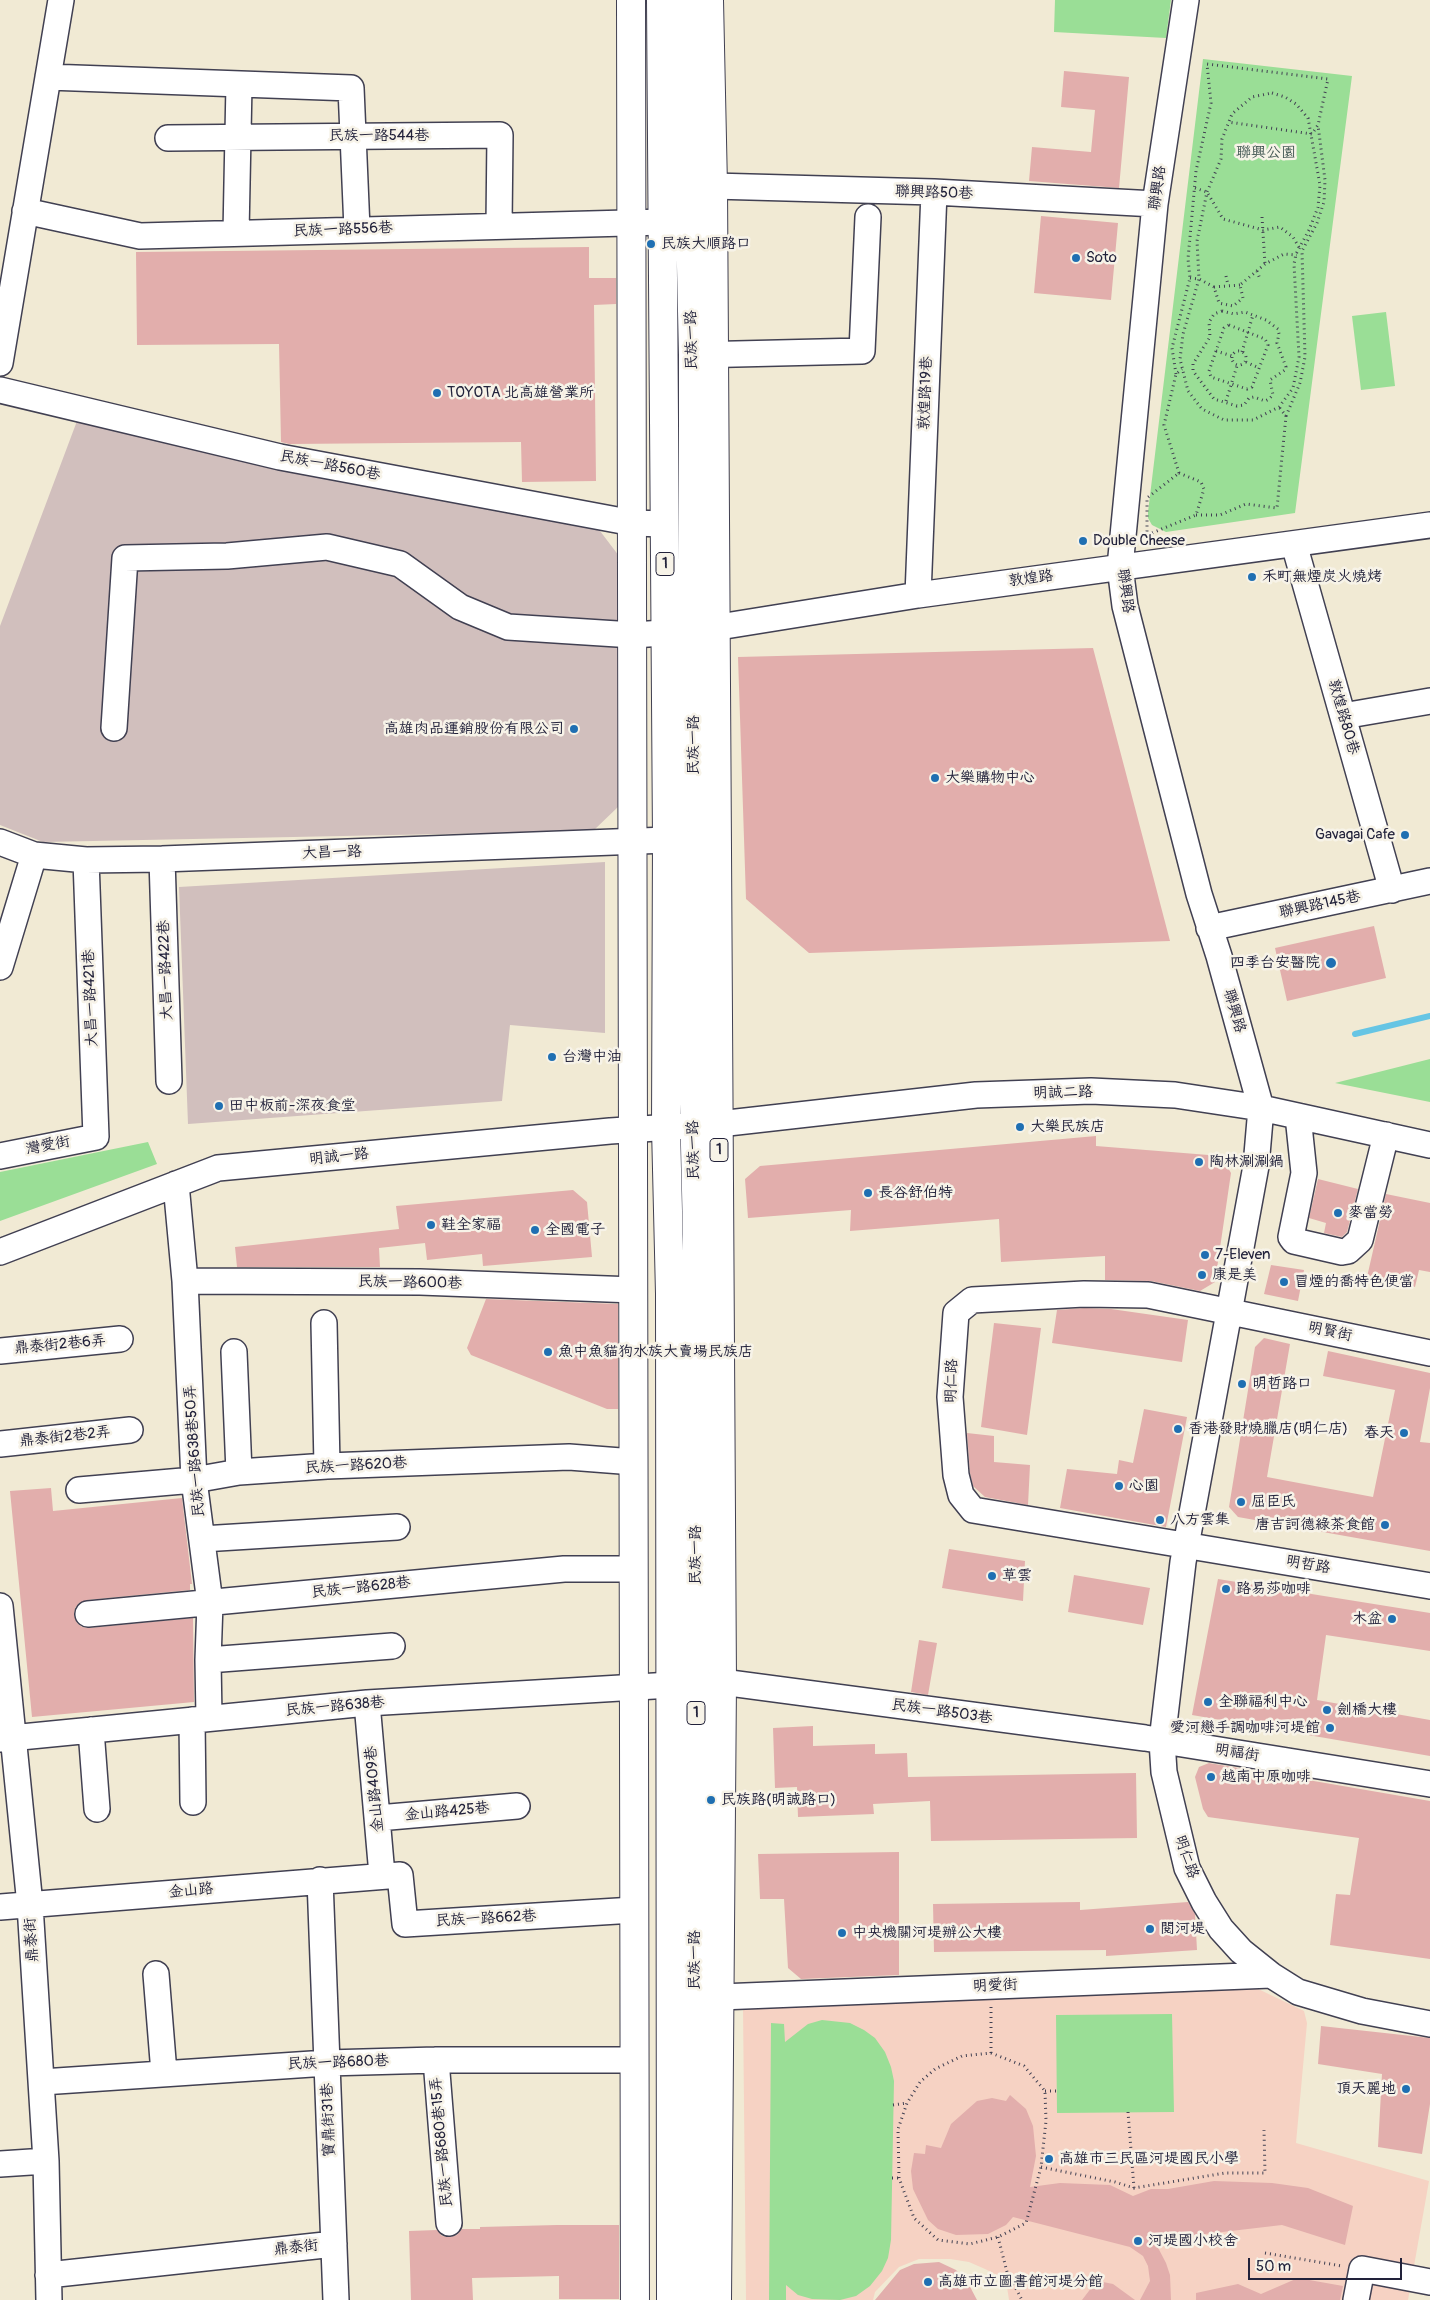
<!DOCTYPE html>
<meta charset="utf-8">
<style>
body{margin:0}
#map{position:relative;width:1430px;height:2300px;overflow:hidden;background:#f1ead4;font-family:Pangolin,sans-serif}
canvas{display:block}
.scale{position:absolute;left:1248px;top:2258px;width:154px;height:22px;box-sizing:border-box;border:2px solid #22223b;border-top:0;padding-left:6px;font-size:15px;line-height:18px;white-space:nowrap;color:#22223b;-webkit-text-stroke:4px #f7f3e8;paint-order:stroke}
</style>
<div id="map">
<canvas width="1430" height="2300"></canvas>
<div class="scale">50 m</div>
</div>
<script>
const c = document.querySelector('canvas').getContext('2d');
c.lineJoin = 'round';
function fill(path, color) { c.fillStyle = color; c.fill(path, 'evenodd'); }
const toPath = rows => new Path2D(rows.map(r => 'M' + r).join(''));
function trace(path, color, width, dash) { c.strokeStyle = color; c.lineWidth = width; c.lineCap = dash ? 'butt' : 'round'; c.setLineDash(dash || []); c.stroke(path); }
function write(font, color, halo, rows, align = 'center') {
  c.font = font + ' Pangolin,"LXGW WenKai TC",sans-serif'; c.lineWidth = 5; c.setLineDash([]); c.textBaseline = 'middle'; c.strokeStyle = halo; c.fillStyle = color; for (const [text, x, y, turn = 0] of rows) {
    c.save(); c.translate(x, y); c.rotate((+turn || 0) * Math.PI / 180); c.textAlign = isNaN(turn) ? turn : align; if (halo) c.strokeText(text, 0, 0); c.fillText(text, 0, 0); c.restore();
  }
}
fill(toPath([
 [1254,1987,1304,2011,1307,2023,1296,2143,1429,2181,1408,2300,1009,2300,1007,2287,997,2275,985,2269,969,2262,950,2259,919,2259,899,2267,875,2292,873,2300,746,2300,743,2007]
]), '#f6d2c3');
fill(toPath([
 [77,421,453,501,597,527,619,556,619,806,593,831,43,842,0,825,0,626],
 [605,862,605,1033,510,1025,502,1101,188,1124,179,887]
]), '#d1bfbd');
fill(toPath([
 [1055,0,1171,0,1166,38,1054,32],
 [1203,59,1352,76,1295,513,1166,532,1152,525,1148,518,1148,512],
 [1386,312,1395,386,1361,390,1352,316],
 [1430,1059,1430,1102,1335,1083],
 [148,1142,157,1164,0,1221,0,1172],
 [1172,2014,1174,2112,1057,2113,1056,2015],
 [822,2020,850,2023,864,2030,875,2038,885,2052,891,2067,894,2081,891,2240,888,2258,882,2271,870,2286,856,2296,840,2300,812,2299,798,2295,786,2285,786,2300,769,2300,771,2023,784,2024,785,2042,808,2024]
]), '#9ade96');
trace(toPath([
 [1355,1034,1430,1016]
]), '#66c5e4', 6);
fill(toPath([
 [1064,71,1129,77,1119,188,1029,181,1032,147,1091,152,1095,110,1061,107],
 [1041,216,1118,223,1111,300,1034,293],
 [589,247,589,278,616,278,616,304,594,305,596,481,522,482,521,442,289,444,281,442,279,344,137,345,136,252],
 [1093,648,1170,941,809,953,746,899,738,657],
 [1374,926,1386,978,1287,1001,1275,948],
 [1096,1136,1096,1146,1221,1156,1231,1173,1215,1282,1200,1291,1151,1281,1105,1280,1105,1256,1001,1262,999,1219,850,1231,851,1210,748,1218,745,1179,760,1166],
 [1318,1179,1358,1189,1347,1232,1342,1237,1324,1233,1326,1223,1309,1218],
 [573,1190,587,1202,592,1257,483,1266,482,1254,427,1260,425,1243,379,1248,380,1267,237,1267,235,1247,399,1229,396,1206],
 [1386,1194,1430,1203,1430,1272,1419,1270,1415,1287,1367,1277],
 [1271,1265,1304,1270,1298,1301,1264,1294],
 [486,1299,618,1304,618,1409,607,1409,471,1355,467,1348],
 [1084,1308,1111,1309,1188,1320,1182,1362,1052,1343,1057,1310],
 [994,1323,1041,1328,1027,1435,981,1427],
 [1264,1338,1290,1344,1267,1477,1373,1497,1395,1390,1323,1376,1328,1351,1430,1373,1430,1388,1420,1442,1430,1443,1430,1551,1238,1517,1229,1507,1255,1347],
 [1144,1409,1187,1417,1166,1527,1060,1508,1067,1469,1117,1474,1119,1460,1133,1463],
 [967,1433,994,1436,994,1462,1030,1465,1028,1505,985,1497,973,1486,970,1473],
 [51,1488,53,1511,182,1498,192,1584,190,1584,190,1590,87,1600,79,1603,75,1608,74,1615,77,1623,82,1627,89,1628,193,1618,194,1702,32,1717,10,1491],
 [949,1549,1025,1561,1023,1601,942,1588],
 [1074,1575,1150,1588,1143,1625,1068,1612],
 [1218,1579,1430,1613,1430,1651,1326,1635,1317,1700,1430,1720,1430,1756,1192,1715],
 [919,1640,937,1643,928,1695,911,1692],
 [813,1726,813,1746,875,1744,875,1754,907,1753,908,1777,1136,1773,1137,1838,931,1841,930,1801,873,1804,874,1814,798,1817,797,1787,775,1788,773,1728],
 [1209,1763,1430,1801,1430,1959,1330,1945,1336,1894,1350,1895,1359,1838,1208,1817,1203,1809,1195,1777,1199,1767],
 [899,1852,899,1975,801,1979,788,1968,784,1899,760,1899,758,1854],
 [1080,1902,1080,1910,1188,1902,1195,1914,1197,1950,1106,1956,1106,1950,934,1952,933,1904],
 [1321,2026,1430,2038,1430,2104,1422,2154,1378,2147,1382,2074,1318,2064],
 [1010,2095,1026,2109,1033,2126,1036,2156,1030,2187,1060,2183,1110,2185,1133,2196,1151,2189,1168,2189,1214,2181,1272,2183,1308,2188,1353,2206,1345,2245,1282,2225,1154,2240,1166,2263,1170,2275,1171,2300,1140,2300,1150,2281,1148,2266,1143,2256,1130,2247,1013,2217,1006,2225,988,2234,956,2235,938,2229,928,2220,913,2189,911,2171,914,2153,925,2154,926,2145,941,2148,951,2124,977,2101,992,2098,1006,2101],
 [557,2225,619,2225,619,2299,559,2299,559,2276,472,2278,473,2300,411,2300,409,2231,437,2230,442,2236,450,2237,457,2235,462,2229,480,2229,480,2227],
 [939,2262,956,2270,968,2283,977,2300,875,2300,900,2270,914,2264],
 [1298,2278,1343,2286,1340,2300,1196,2300,1196,2293,1238,2284,1261,2294],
 [1103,2282,1113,2284,1135,2300,1082,2300,1095,2283]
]), '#e2aeac');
const minor = toPath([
 [1186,0,1155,204,1120,567,1125,606,1199,894,1219,956,1261,1108,1256,1166,1183,1562,1162,1741,1164,1772,1187,1868,1204,1902,1221,1929,1241,1951,1271,1975,1298,1992,1362,2011,1430,2024],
 [48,77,351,88,357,229],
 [168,138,500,135,499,225],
 [713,186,934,192,1155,204],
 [25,211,140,236,664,222],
 [236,233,239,84],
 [694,355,862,351,868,217],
 [0,363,61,0],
 [0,390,280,457,633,523,664,524],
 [1294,544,1392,890],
 [918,595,934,192],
 [1343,716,1430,701],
 [114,728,125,558,227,556,327,547,400,564,460,607,508,627,633,635,694,631,918,595,1430,525],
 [0,842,34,855,86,860,162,859,667,840],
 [162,859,169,1081],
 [1209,928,1430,881],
 [0,967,34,855],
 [1298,1116,1304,1173,1291,1237,1294,1241,1342,1252,1348,1251,1360,1240,1386,1135],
 [0,1156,96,1137,86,860],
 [176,1184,185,1281,194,1480,210,1603,208,1660,209,1718],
 [0,1252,218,1168,610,1131,719,1124,976,1095,1091,1091,1175,1095,1261,1108,1430,1145],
 [185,1281,420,1282,634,1290],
 [324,1323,327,1466],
 [0,1351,120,1339],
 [234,1352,239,1472],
 [1430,1353,1148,1295,1084,1294,972,1300,956,1313,950,1397,956,1475,961,1495,973,1510,1430,1586],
 [0,1444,130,1430],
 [79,1490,194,1480,239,1472,327,1466,569,1457,634,1462],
 [202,1539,397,1527],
 [0,1606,30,1905,46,2161,49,2300],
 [88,1614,564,1569,634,1569],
 [208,1660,392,1646],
 [722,1682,1145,1738,1430,1784],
 [367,1703,382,1875],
 [192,1720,193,1802],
 [91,1730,97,1809],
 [0,1739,367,1703,671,1685],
 [378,1818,517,1806],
 [320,1880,336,2300],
 [0,1907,400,1875,405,1924,634,1910],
 [156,1974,164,2073],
 [720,1997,1271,1975],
 [436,2060,449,2223],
 [42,2082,327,2063,436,2060,634,2060],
 [0,2164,46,2161],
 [48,2275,334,2244],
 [1356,2300,1362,2269,1430,2282]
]);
const major = toPath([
 [631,0,635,2300],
 [661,0,667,840,666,1128,670,1294,671,2300],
 [685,0,693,355,693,1056,697,1234,694,2300],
 [709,0,713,186,722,1682,717,2300]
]);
trace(minor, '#414052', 28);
trace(major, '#414052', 30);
trace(toPath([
 [1272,93,1285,97,1296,104,1308,118,1320,185,1318,207,1309,230,1296,254,1294,264,1299,357,1293,388,1279,407,1253,420,1224,420,1202,409,1188,391,1180,359,1183,334,1199,279,1197,241,1207,192,1221,159,1222,139,1232,114,1252,97,1272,93],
 [1195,188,1207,192,1223,219,1263,230,1280,227,1293,237,1300,249],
 [1262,217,1265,264],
 [1257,271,1260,279],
 [1226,276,1228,285],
 [1190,278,1199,279,1214,287,1219,303,1233,306,1243,298,1240,285,1265,264,1284,254,1297,255],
 [1214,287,1240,285],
 [1222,311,1234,314,1245,312,1266,320,1278,329,1279,334,1277,343,1286,367,1285,370,1270,380,1273,395,1269,399,1265,401,1254,397,1249,398,1244,405,1237,406,1214,399,1193,371,1193,364,1210,337,1209,322,1214,314,1222,311],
 [1229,325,1265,339,1268,345,1252,387,1247,389,1211,377,1209,371,1224,328,1229,325],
 '1232 358a7 7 0 1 1 14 0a7 7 0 1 1-14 0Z',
 [1216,351,1232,356],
 [1242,352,1253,315],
 [1246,362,1259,368],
 [1176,374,1172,348,1190,278,1188,259,1196,171,1211,103,1207,64,1328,79,1318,125,1312,134,1228,122],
 [1226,401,1237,366],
 [1286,416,1300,383,1305,357,1302,251,1317,223,1324,202,1325,180,1318,125],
 [1179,473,1201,482,1204,489,1196,515,1147,535,1147,498,1179,473],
 [1179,473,1164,425,1176,374,1182,369],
 [1196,515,1220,515,1246,504,1277,508,1286,416,1279,407],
 [991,2007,991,2053],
 [991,2053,1024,2066,1045,2091,1046,2121,1041,2167,1026,2223,998,2237,970,2244,938,2240,914,2218,899,2178,898,2129,907,2103,920,2082,935,2069,962,2056,991,2053],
 [1045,2091,1057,2091],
 [893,2105,907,2103],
 [1128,2112,1134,2188],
 [1041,2167,1115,2182,1134,2188,1225,2173,1265,2173,1264,2130],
 [892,2178,899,2178],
 [998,2237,1007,2272,1022,2300],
 [1265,2253,1342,2266]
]), '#414052', 3, [1, 4]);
trace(minor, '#fff', 25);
trace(major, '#fff', 28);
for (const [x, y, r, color] of [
 [651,244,5,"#1f6fb2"],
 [1076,258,5,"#1f6fb2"],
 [437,393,5,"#1f6fb2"],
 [1083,541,5,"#1f6fb2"],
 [1252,577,5,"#1f6fb2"],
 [574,729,5,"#1f6fb2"],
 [935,778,5,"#1f6fb2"],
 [1405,835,5,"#1f6fb2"],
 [1331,963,6,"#1f6fb2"],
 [552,1057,5,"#1f6fb2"],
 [219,1106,5,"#1f6fb2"],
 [1020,1127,5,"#1f6fb2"],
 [1199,1162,5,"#1f6fb2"],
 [868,1193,5,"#1f6fb2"],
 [1338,1213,5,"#1f6fb2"],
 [431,1225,5,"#1f6fb2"],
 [535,1230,5,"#1f6fb2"],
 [1205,1255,5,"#1f6fb2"],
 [1202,1275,5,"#1f6fb2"],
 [1284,1282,5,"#1f6fb2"],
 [548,1352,5,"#1f6fb2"],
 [1242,1384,5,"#1f6fb2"],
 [1178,1429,5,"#1f6fb2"],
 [1404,1433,5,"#1f6fb2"],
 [1119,1486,5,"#1f6fb2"],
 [1241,1502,5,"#1f6fb2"],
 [1160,1520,5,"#1f6fb2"],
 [1385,1525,5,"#1f6fb2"],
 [992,1576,5,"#1f6fb2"],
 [1226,1589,5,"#1f6fb2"],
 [1392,1619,5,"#1f6fb2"],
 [1208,1702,5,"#1f6fb2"],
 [1327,1710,5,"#1f6fb2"],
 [1330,1728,5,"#1f6fb2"],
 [1211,1777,5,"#1f6fb2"],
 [711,1800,5,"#1f6fb2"],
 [1150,1929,5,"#1f6fb2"],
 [842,1933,5,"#1f6fb2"],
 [1406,2089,5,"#1f6fb2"],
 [1049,2159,5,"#1f6fb2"],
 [1138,2241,5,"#1f6fb2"],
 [928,2282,5,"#1f6fb2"]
]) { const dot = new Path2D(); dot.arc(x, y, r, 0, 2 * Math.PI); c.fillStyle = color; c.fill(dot); trace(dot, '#f7f3e8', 2); }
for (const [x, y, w] of [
 [665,564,18],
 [719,1150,18],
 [696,1713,18]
]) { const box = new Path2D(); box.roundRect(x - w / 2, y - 11.5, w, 23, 4); c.fillStyle = '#f7f3e8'; c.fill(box); trace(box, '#22223b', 1); }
write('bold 14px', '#22223b', null, [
 ["1",665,564],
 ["1",719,1150],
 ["1",696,1713]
]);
write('15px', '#22223b', '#f7f3e8', [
 ["民族一路544巷",379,136],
 ["聯興路",1158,188,-82],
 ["聯興路50巷",934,193,2],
 ["民族一路556巷",343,230,-2],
 ["民族一路",692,340,-91],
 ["敦煌路19巷",926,393,-88],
 ["民族一路560巷",330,466,11],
 ["敦煌路",1031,579,-8],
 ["聯興路",1125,591,82],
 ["敦煌路80巷",1343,717,74],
 ["民族一路",694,745,-90],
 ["大昌一路",332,853,-2],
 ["聯興路145巷",1320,905,-12],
 ["大昌一路422巷",166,970,-92],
 ["大昌一路421巷",91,998,-92],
 ["聯興路",1234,1011,74],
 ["明誠二路",1063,1093,-1],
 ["灣愛街",48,1146,-11],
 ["民族一路",694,1150,-91],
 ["明誠一路",339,1157,-6],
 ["民族一路600巷",410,1283,1],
 ["明賢街",1330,1332,12],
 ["鼎泰街2巷6弄",60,1345,-5],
 ["明仁路",952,1381,-88],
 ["鼎泰街2巷2弄",65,1437,-6],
 ["民族一路638巷50弄",195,1451,-94],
 ["民族一路620巷",356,1466,-3],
 ["民族一路",696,1555,-90],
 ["明哲路",1308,1565,10],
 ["民族一路628巷",361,1588,-6],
 ["民族一路638巷",335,1707,-5],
 ["民族一路503巷",942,1712,8],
 ["明福街",1237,1753,9],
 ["金山路409巷",375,1789,-95],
 ["金山路425巷",447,1812,-5],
 ["明仁路",1186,1857,71],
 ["金山路",191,1891,-5],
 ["民族一路662巷",486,1919,-3],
 ["鼎泰街",32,1940,-94],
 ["民族一路",695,1960,-90],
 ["明愛街",995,1986,-2],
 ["民族一路680巷",338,2063,-2],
 ["寶鼎街31巷",329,2120,-92],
 ["民族一路680巷15弄",442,2142,-95],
 ["鼎泰街",296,2248,-6]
]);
write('15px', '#465a56', '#f7f3e8', [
 ["聯興公園",1266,153]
]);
write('15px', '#22223b', '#f7f3e8', [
 ["民族大順路口",661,244],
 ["Soto",1086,258],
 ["TOYOTA 北高雄營業所",447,393],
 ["Double Cheese",1093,541],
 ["禾町無煙炭火燒烤",1262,577],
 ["高雄肉品運銷股份有限公司",564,729,"right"],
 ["大樂購物中心",945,778],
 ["Gavagai Cafe",1395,835,"right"],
 ["四季台安醫院",1320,963,"right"],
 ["台灣中油",562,1057],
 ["田中板前-深夜食堂",229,1106],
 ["大樂民族店",1030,1127],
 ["陶林涮涮鍋",1209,1162],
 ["長谷舒伯特",878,1193],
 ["麥當勞",1348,1213],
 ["鞋全家福",441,1225],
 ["全國電子",545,1230],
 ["7-Eleven",1215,1255],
 ["康是美",1212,1275],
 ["冒煙的喬特色便當",1294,1282],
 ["魚中魚貓狗水族大賣場民族店",558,1352],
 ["明哲路口",1252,1384],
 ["香港發財燒臘店(明仁店)",1188,1429],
 ["春天",1394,1433,"right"],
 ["心園",1129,1486],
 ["屈臣氏",1251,1502],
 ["八方雲集",1170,1520],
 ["唐吉訶德綠茶食館",1375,1525,"right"],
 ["草雲",1002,1576],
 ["路易莎咖啡",1236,1589],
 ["木盆",1382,1619,"right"],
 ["全聯福利中心",1218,1702],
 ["劍橋大樓",1337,1710],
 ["愛河戀手調咖啡河堤館",1320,1728,"right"],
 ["越南中原咖啡",1221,1777],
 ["民族路(明誠路口)",721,1800],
 ["閱河堤",1160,1929],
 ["中央機關河堤辦公大樓",852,1933],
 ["頂天麗地",1396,2089,"right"],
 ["高雄市三民區河堤國民小學",1059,2159],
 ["河堤國小校舍",1148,2241],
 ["高雄市立圖書館河堤分館",938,2282]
], 'left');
</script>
